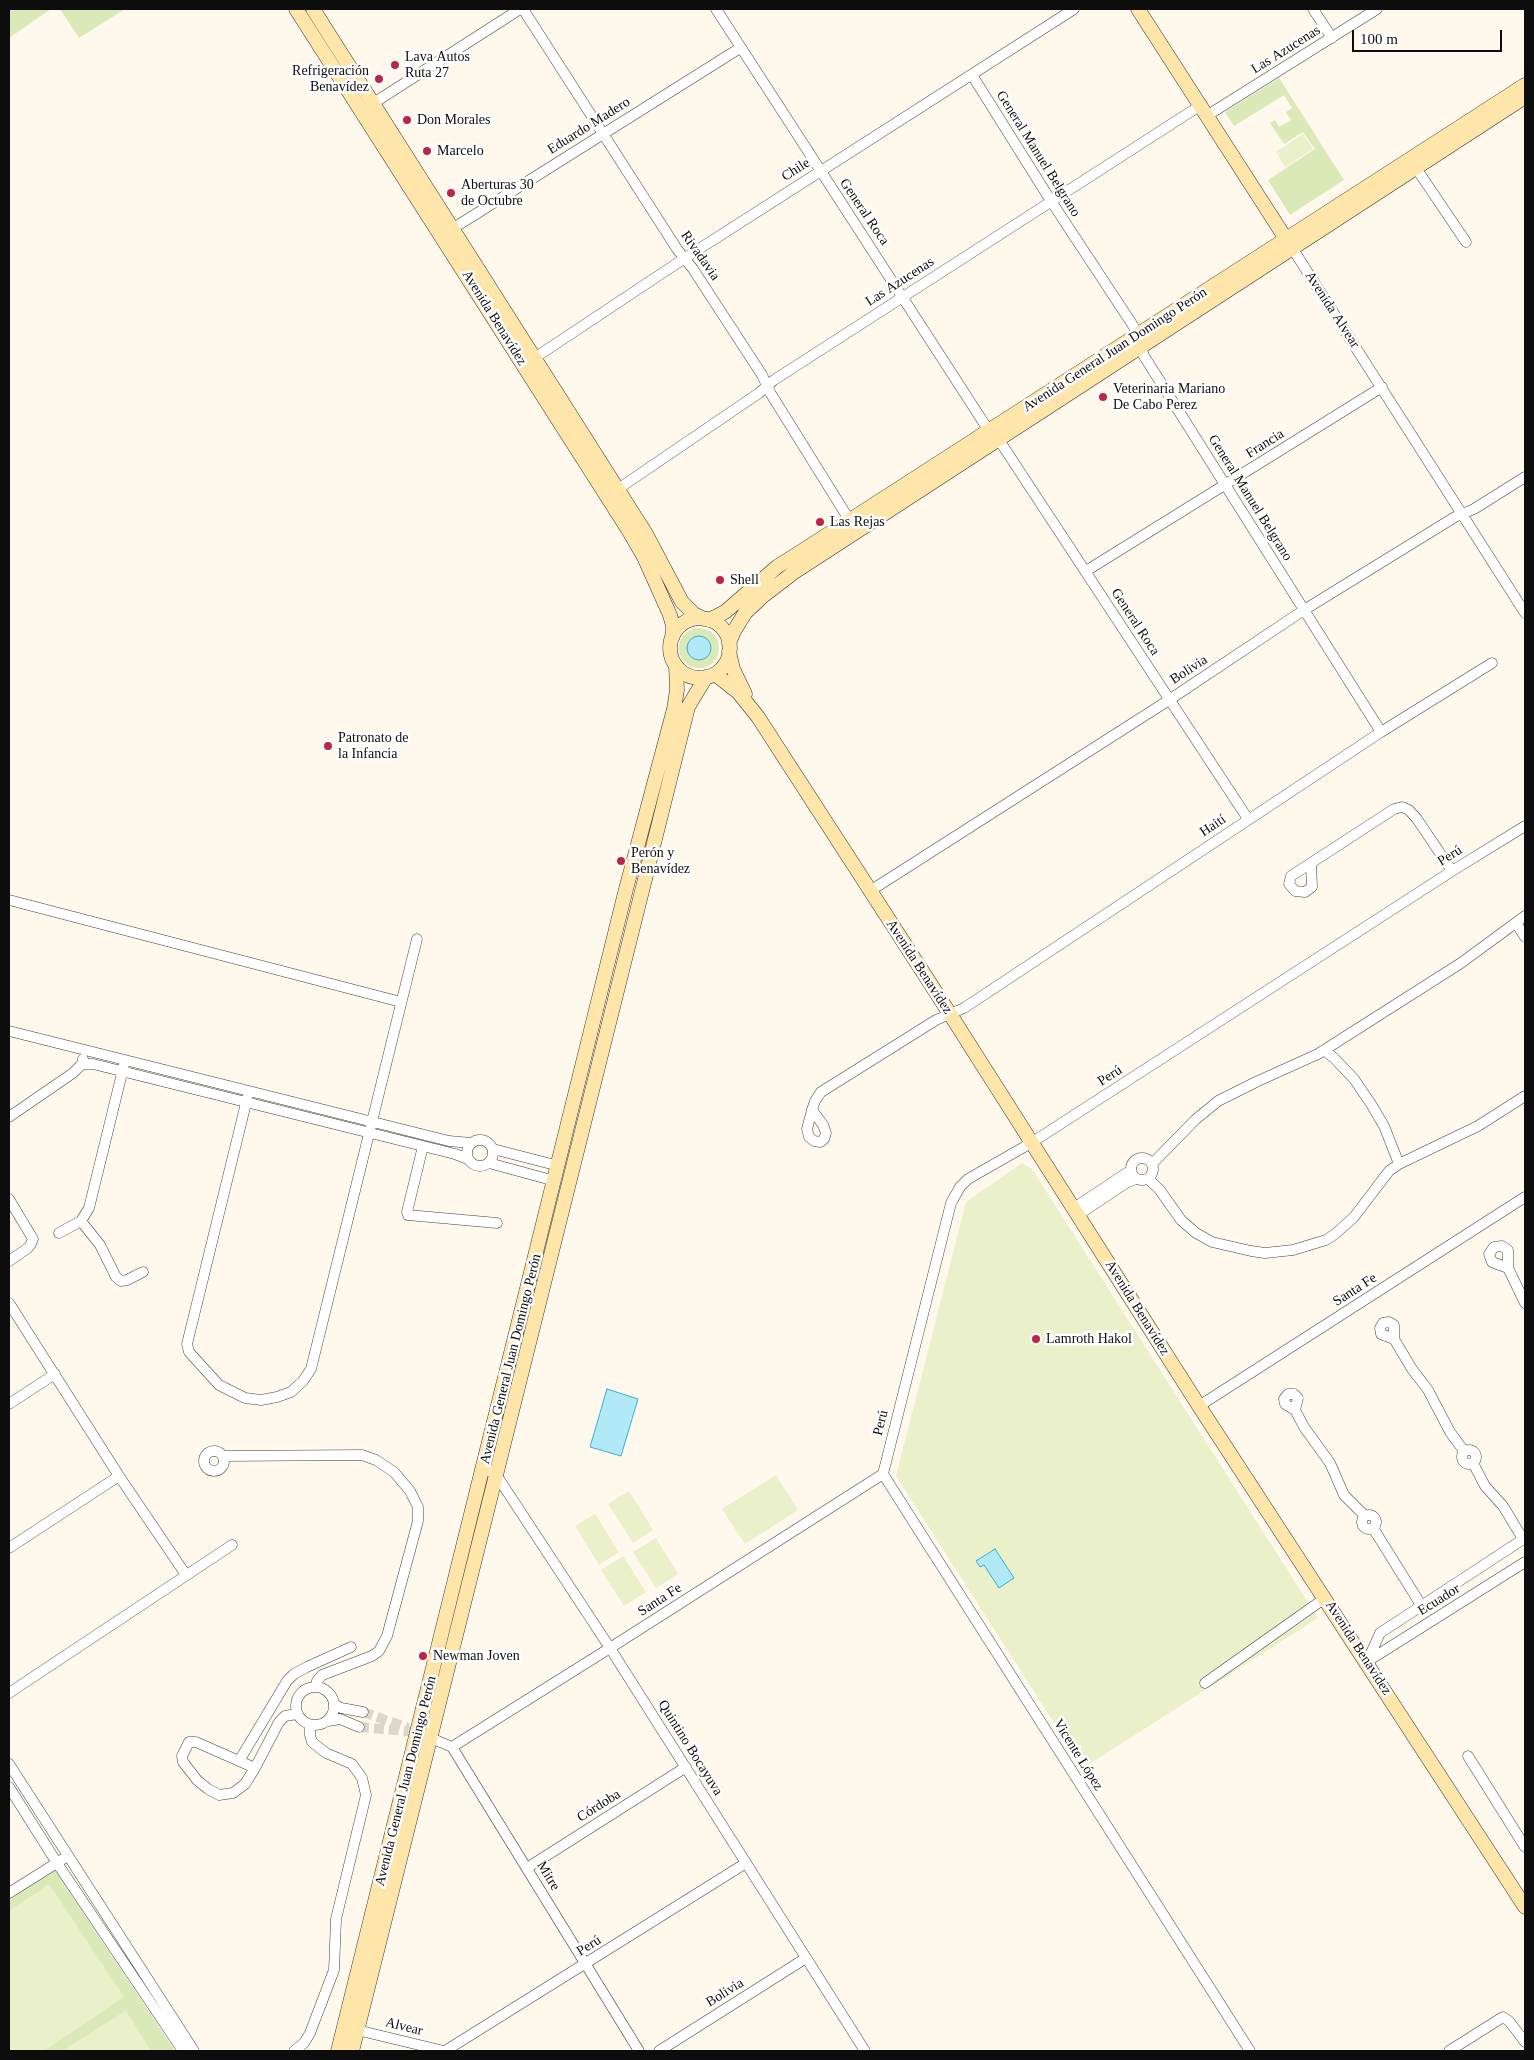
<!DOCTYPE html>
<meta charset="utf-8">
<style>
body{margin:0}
#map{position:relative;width:1534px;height:2060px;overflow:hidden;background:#fff8ed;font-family:"Times New Roman",serif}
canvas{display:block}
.frame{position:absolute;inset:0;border:10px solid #0d0d0d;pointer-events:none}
.scale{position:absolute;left:1352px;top:30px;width:150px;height:22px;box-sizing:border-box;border:2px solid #0d0d0d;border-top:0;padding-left:6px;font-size:15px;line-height:18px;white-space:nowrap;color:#0d0d0d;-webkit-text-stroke:4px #fff;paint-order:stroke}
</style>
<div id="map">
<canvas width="1534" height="2060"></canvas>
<div class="frame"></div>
<div class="scale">100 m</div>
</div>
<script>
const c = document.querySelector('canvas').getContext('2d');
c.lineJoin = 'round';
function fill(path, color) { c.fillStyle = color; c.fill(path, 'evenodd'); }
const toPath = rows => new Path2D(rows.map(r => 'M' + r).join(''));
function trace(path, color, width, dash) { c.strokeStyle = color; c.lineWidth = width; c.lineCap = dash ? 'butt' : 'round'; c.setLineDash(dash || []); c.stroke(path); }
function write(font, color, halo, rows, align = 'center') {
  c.font = font + ' "Times New Roman",serif'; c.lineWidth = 5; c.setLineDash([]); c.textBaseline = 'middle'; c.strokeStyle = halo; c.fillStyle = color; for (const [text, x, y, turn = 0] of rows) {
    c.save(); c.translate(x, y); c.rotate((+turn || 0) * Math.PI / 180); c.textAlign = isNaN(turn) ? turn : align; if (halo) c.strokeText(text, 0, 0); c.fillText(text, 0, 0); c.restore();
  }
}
fill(toPath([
 [9,9,51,9,9,38],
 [60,9,125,9,79,38],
 [1279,78,1344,180,1290,215,1268,180,1315,149,1303,132,1284,144,1270,123,1275,120,1279,127,1291,120,1286,112,1292,108,1284,95,1234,126,1225,112],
 '679 648a20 20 0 1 1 40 0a20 20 0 1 1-40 0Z',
 [55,1870,175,2051,9,2051,9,1900]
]), '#dae9b7');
fill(toPath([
 [1303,134,1313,149,1285,167,1276,152],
 [1022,1163,1032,1169,1318,1618,1083,1768,896,1476,966,1202],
 [776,1475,798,1510,745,1544,722,1509],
 [629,1491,653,1530,633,1543,608,1504],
 [595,1514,619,1552,599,1565,575,1526],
 [656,1538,678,1574,656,1588,633,1552],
 [623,1556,646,1592,624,1606,601,1570],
 [49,1884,124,1997,44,2051,9,2051,9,1911],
 [126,2011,151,2051,62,2051,125,2011]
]), '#eaf0c9');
const water = toPath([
 '687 648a12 12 0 1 1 24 0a12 12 0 1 1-24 0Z',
 [607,1389,638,1399,621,1456,590,1447,607,1389],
 [995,1549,1014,1578,999,1588,984,1565,980,1567,976,1561,995,1549]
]);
fill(water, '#b2e9f6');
trace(water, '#3aaecc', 1);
trace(toPath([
 [363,1712,408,1728],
 [359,1727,418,1732]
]), '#dbd5cb', 10, [10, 5]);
const street = toPath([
 [523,9,677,249,693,269,762,375,771,394,850,521],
 [716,9,989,431],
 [1313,9,1332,38],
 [972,75,1051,201,1134,327,1144,356,1381,732],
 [369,106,520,9],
 [1208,115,1377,9],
 [1416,168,1466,242],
 [452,229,740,48],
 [1289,243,1525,613],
 [536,357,685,258,1074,9],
 [999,440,1248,819],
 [618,489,759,393,774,380,1201,105],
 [1086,571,1382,387],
 [1311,864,1312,887,1305,892,1295,891,1289,884,1291,876,1394,809,1402,807,1409,810,1417,819,1452,871],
 [870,891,1169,700,1304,610,1455,517,1474,509,1525,477],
 [9,900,401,1002],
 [1516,923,1525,937],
 [9,1031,449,1141,471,1143],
 [1324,1050,1334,1058,1354,1079,1371,1104,1384,1126,1399,1164],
 [82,1064,93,1064,455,1154,468,1159],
 [249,1091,187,1344,189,1352,219,1385,245,1398,261,1400,277,1397,291,1392,303,1381,311,1369,417,939],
 [812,1110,823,1125,826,1133,824,1139,820,1142,814,1141,809,1137,807,1129,812,1110,815,1101,821,1092,936,1020,964,1008,1381,732,1492,663],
 [9,1117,73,1073,82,1064,83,1059],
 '467 1153a13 13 0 1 1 26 0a13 13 0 1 1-26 0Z',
 [423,1146,407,1212,408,1215,497,1223],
 [493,1149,559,1166],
 '1131 1169a11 11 0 1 1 22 0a11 11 0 1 1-22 0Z',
 [489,1163,555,1181],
 [1152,1164,1195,1120,1218,1101,1258,1081,1318,1054,1461,963,1525,916],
 [1148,1179,1159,1189,1181,1220,1196,1233,1212,1242,1251,1251,1265,1253,1293,1250,1326,1240,1335,1234,1354,1217,1389,1171,1399,1164,1478,1126,1525,1096],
 [9,1199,33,1239,31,1244,28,1248,9,1261],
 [1074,1208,1131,1170],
 [1078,1215,1126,1183,1136,1179],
 [81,1221,100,1245,116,1277,121,1281,127,1280,143,1272],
 [59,1233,81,1221,89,1208,124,1065],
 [1508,1268,1492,1262,1489,1254,1494,1247,1502,1246,1508,1250,1508,1268,1525,1303],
 [9,1303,119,1476,186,1575],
 [1394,1339,1381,1334,1380,1328,1383,1323,1389,1322,1394,1325,1394,1339,1412,1369,1428,1390,1450,1432,1464,1451],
 [9,1404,55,1374],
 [1199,1406,1525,1197],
 [1295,1410,1298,1398,1294,1394,1288,1394,1284,1399,1285,1404,1295,1410,1304,1427,1330,1463,1344,1495,1365,1516],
 '1462 1457a7 7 0 1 1 14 0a7 7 0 1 1-14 0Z',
 '204 1461a10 10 0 1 1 20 0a10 10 0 1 1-20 0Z',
 [223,1456,362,1455,376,1460,394,1472,410,1491,418,1507,418,1521,387,1636,379,1651,372,1656,322,1675,317,1681,316,1687],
 [1473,1463,1485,1486,1503,1506,1523,1539],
 [484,1467,497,1476,610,1648,865,2051],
 [883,1474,951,1203,960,1187,968,1179,1031,1143,1452,871,1525,826],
 [883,1474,1250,2051],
 '1362 1522a7 7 0 1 1 14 0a7 7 0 1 1-14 0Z',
 [1373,1528,1421,1605],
 [9,1548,119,1476],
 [1368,1661,1525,1562],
 [1367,1662,1380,1633,1525,1538],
 [1205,1683,1325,1598],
 '296 1706a19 19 0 1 1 38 0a19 19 0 1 1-38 0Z',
 [9,1693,232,1545],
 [334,1704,341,1708,363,1712],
 [328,1721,340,1719,359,1727],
 [426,1736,452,1747,639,2051],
 [452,1747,610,1648,883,1474],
 [1468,1756,1525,1847],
 [239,1761,287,1681,294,1674,307,1667,351,1647],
 [9,1764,194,2051],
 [255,1768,196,1742,189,1742,182,1756,183,1762,197,1780,208,1789,219,1795,233,1793,245,1784,255,1768,279,1722,285,1716,297,1714],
 [9,1787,57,1863,183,2051],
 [527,1868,686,1767],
 [9,1893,63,1859],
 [357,2030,444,2051],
 [294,2051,304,2043,310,2033,334,1970,336,1919,366,1795,362,1778,352,1764,326,1753,312,1742,310,1735,310,1726],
 [445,2051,746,1863],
 [659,2051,806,1958],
 [1449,2051,1503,2017,1509,2021,1525,2042]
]);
const secondary = toPath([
 [296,9,629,531,644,557,670,615,673,626,673,636],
 [313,9,646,534,682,602,694,614,704,619],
 [1138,9,1286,239],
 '670 648a30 30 0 1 1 60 0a30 30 0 1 1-60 0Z',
 [709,620,725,612,778,566,802,551,1525,85],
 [729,643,734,631,745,613,763,596,793,573,1525,97],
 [729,652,733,669,745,694],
 [715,674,738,692,758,717,950,1014,1199,1406,1525,1907],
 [338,2051,626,889,674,709,677,690,676,666],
 [352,2051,688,707,706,677]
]);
trace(street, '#404040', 11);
trace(secondary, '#2f2f2f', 15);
trace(street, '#fff', 10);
trace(secondary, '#fee5a9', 14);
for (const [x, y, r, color] of [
 [395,65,5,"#bc264a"],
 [379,79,5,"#bc264a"],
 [407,120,5,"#bc264a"],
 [427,151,5,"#bc264a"],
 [451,193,5,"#bc264a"],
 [1103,397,5,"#bc264a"],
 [820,522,5,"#bc264a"],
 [720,580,5,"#bc264a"],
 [328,746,5,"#bc264a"],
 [621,861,5,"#bc264a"],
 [1036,1339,5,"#bc264a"],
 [423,1656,5,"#bc264a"]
]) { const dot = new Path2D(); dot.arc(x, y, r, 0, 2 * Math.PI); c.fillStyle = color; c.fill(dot); trace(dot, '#fff', 2); }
write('14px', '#0d0d0d', '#fff', [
 ["Las Azucenas",1286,50,-32],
 ["Eduardo Madero",589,126,-32],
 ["General Manuel Belgrano",1038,154,58],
 ["Chile",796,170,-33],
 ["General Roca",864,212,56],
 ["Rivadavia",700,256,55],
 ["Las Azucenas",900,282,-33],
 ["Avenida Alvear",1332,310,57],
 ["Avenida Benavídez",494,318,58],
 ["Avenida General Juan Domingo Perón",1115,350,-33],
 ["Francia",1265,444,-32],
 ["General Manuel Belgrano",1250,498,58],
 ["General Roca",1135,622,57],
 ["Bolivia",1189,670,-33],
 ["Haití",1213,826,-34],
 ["Perú",1450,856,-32],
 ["Avenida Benavídez",919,967,57],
 ["Perú",1110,1076,-33],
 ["Santa Fe",1355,1290,-33],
 ["Avenida Benavídez",1137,1308,58],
 ["Avenida General Juan Domingo Perón",511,1359,-76],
 ["Perú",881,1423,-76],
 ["Santa Fe",660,1600,-33],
 ["Ecuador",1439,1600,-32],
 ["Avenida Benavídez",1358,1648,57],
 ["Quintino Bocayuva",690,1748,58],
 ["Vicente López",1078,1755,58],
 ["Avenida General Juan Domingo Perón",406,1781,-76],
 ["Córdoba",599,1806,-32],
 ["Mitre",548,1876,59],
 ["Perú",589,1946,-32],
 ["Bolivia",725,1993,-32],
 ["Alvear",404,2027,14]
]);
write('14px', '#0d0d0d', '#fff', [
 ["Lava Autos",405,57],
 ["Ruta 27",405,73],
 ["Refrigeración",369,71,"right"],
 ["Benavídez",369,87,"right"],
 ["Don Morales",417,120],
 ["Marcelo",437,151],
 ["Aberturas 30",461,185],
 ["de Octubre",461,201],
 ["Veterinaria Mariano",1113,389],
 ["De Cabo Perez",1113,405],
 ["Las Rejas",830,522],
 ["Shell",730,580],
 ["Patronato de",338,738],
 ["la Infancia",338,754],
 ["Perón y",631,853],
 ["Benavídez",631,869],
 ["Lamroth Hakol",1046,1339],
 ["Newman Joven",433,1656]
], 'left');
</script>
